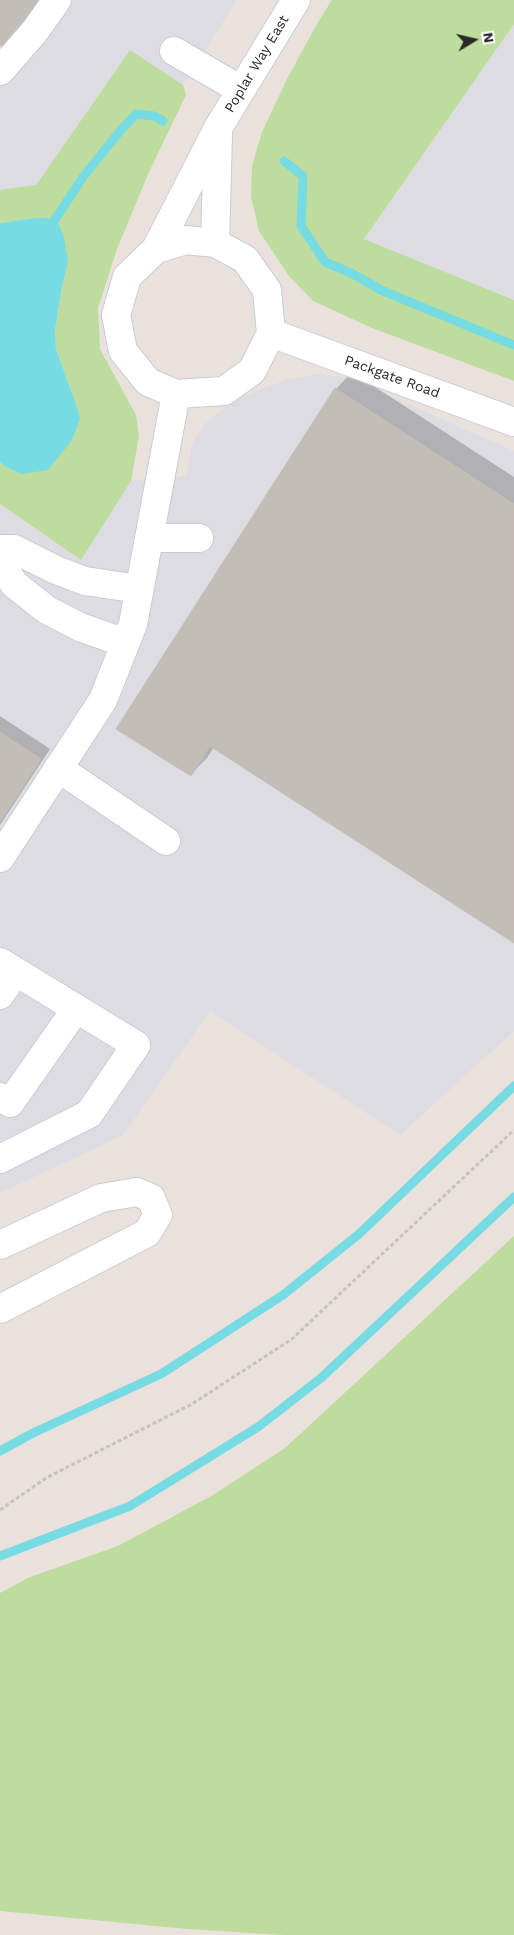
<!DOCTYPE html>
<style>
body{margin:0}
#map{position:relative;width:514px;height:1935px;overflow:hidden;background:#eae1dc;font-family:"Work Sans",sans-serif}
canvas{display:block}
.north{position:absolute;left:449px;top:15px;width:50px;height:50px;-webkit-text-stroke:4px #fff;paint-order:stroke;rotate:81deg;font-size:14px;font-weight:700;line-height:20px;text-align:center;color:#292929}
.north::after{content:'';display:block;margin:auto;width:18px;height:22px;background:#292929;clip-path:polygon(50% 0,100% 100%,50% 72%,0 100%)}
</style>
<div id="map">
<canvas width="514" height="1935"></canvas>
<div class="north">N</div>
</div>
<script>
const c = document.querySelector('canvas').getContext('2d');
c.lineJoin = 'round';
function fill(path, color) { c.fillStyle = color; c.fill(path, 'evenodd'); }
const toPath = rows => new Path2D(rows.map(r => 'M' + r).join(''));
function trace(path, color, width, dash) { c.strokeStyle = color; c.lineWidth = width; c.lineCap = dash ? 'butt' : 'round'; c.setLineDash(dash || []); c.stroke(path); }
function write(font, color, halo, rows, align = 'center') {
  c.font = font + ' "Work Sans",sans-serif'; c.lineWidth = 4.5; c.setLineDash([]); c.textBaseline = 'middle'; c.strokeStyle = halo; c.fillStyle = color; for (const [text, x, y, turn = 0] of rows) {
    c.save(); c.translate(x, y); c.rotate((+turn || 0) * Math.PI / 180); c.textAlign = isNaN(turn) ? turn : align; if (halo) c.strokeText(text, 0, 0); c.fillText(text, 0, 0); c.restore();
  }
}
fill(toPath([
 [0,0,237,0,183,85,130,50,35,186,0,190],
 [514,24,514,300,364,239],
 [317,374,349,378,514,451,514,1031,400,1135,210,1011,123,1135,0,1193,0,504,81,560,131,481,186,476,193,442,205,424,231,401,286,380]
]), '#dddce3');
fill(toPath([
 [332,0,514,0,514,24,364,239,514,300,514,381,372,328,313,301,289,276,259,231,251,197,252,166,262,132,287,79,318,22],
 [130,50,183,85,186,95,149,172,117,249,98,308,100,349,136,415,139,436,131,481,81,560,0,504,0,462,4,466,78,410,56,349,55,331,61,292,68,262,35,218,0,223,0,190,36,185],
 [514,1236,514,1935,284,1935,187,1929,0,1911,0,1593,30,1577,118,1546,213,1495,285,1448]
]), '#bedc9d');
fill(toPath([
 [35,218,48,218,59,225,64,237,68,262,61,292,55,331,56,349,78,410,80,419,72,440,48,470,22,474,4,466,0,462,0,223]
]), '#77dbe4');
fill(toPath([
 [352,372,514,477,514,941,214,747,207,758,190,775,336,389],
 [0,716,50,749,0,825]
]), '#0003');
trace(toPath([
 [284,161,303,176,301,226,325,262,353,274,381,290,514,345],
 [54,221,83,177,120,131,136,114,154,116,163,121],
 [0,1451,33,1433,161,1374,283,1295,359,1234,514,1086],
 [0,1556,130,1506,258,1427,321,1378,514,1197]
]), '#77dbe4', 9);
const building = toPath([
 [0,0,46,0,9,51,0,45,0,0],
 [335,388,514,504,514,943,210,746,191,776,116,729,335,388],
 [0,732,41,759,0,822,0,732]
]);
fill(building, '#c3bdb7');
trace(building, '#c5bdb6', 1);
const minor = toPath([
 [174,51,241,90],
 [0,71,35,31,57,0],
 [215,243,218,134],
 [156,249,186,240,215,243,245,259,267,290,271,333,252,371,224,391,176,394,148,382,123,351,116,315,127,277,156,249,218,128,296,0],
 [271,333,514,422],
 [149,538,199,538],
 [0,549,14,549,56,570,85,581,139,589],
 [0,556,3,566,14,584,47,610,80,627,125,643],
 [58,768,166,841],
 [0,858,103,700,133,624,176,394],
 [0,962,136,1045,89,1114,0,1159],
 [0,995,16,972],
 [0,1097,10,1103,76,1009],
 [0,1245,101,1198,137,1192,151,1198,158,1215,147,1233,0,1309]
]);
trace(minor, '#c7cdd6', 30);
trace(toPath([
 [0,1510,46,1478,192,1404,292,1339,514,1130]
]), '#c3c3c3', 3, [4, 2.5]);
trace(minor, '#fff', 28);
write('14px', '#292929', '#fff', [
 ["Poplar Way East",257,64,-59],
 ["Packgate Road",392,377,20]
]);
</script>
